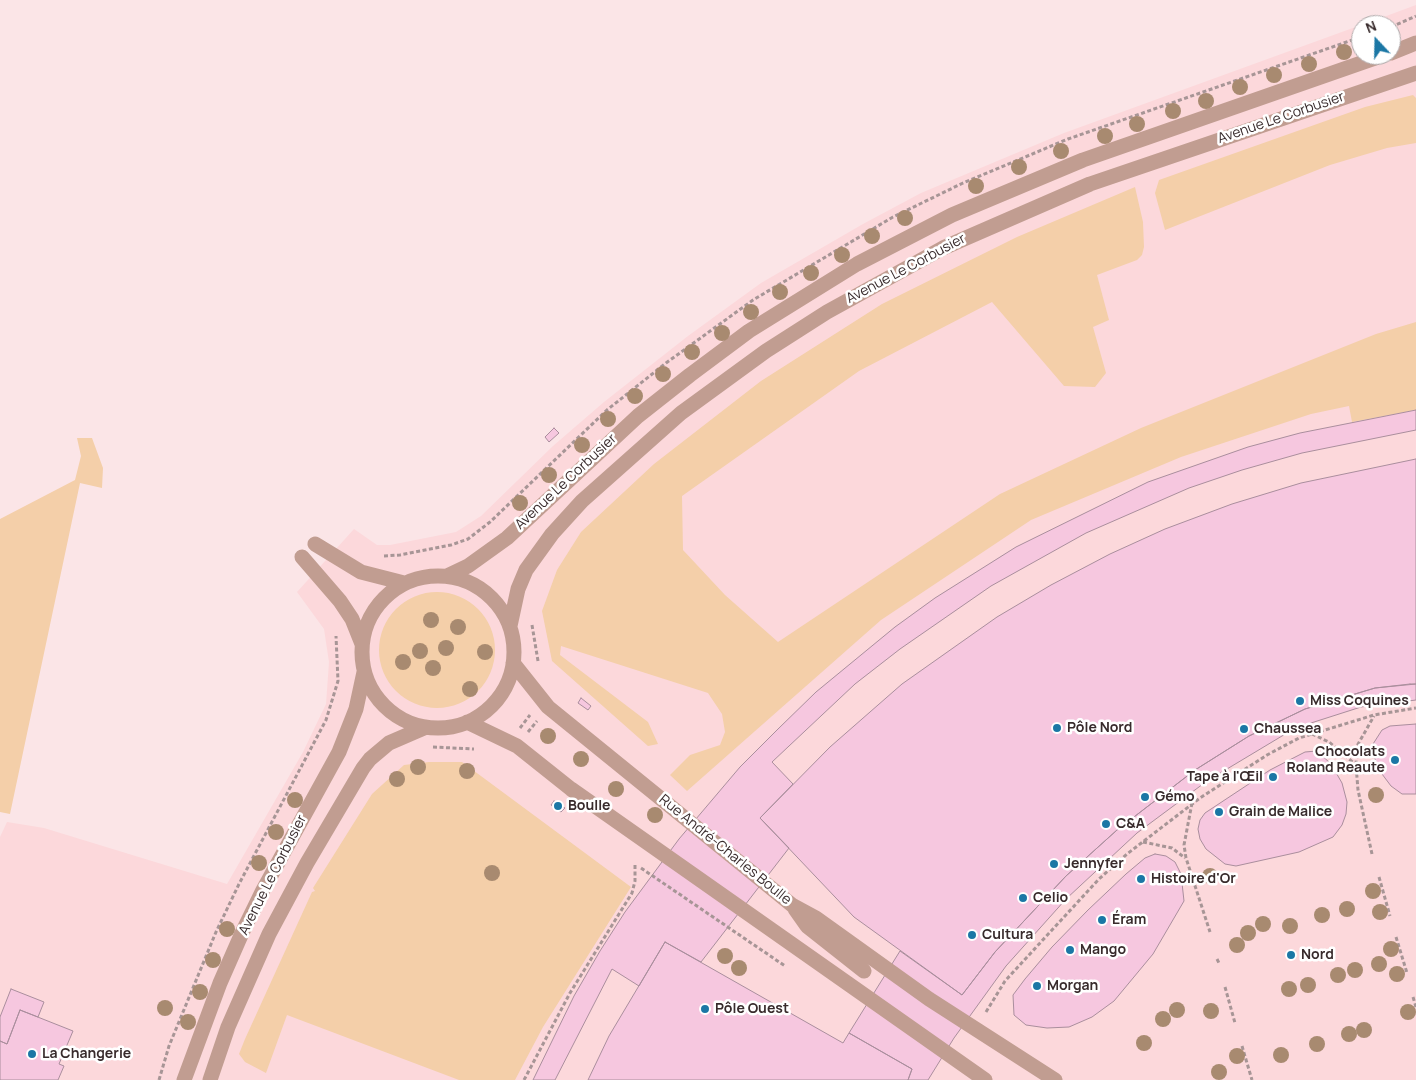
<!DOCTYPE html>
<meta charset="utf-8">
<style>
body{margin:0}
#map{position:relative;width:1416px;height:1080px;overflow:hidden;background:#fbe5e7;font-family:Manrope,sans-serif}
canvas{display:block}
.north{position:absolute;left:1351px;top:15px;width:50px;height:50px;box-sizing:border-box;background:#fff;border:1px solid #afaaab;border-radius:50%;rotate:339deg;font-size:14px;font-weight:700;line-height:20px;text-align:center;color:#382b2c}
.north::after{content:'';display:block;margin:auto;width:18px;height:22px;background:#1b77a5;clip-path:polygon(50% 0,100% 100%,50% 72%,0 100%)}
</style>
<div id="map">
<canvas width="1416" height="1080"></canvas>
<div class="north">N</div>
</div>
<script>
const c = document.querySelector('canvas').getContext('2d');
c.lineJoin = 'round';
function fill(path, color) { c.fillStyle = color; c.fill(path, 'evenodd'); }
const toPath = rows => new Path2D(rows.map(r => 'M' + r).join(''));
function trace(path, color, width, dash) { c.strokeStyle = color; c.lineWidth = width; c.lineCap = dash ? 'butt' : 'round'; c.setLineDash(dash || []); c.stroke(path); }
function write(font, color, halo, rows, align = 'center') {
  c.font = font + ' Manrope,sans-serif'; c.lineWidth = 5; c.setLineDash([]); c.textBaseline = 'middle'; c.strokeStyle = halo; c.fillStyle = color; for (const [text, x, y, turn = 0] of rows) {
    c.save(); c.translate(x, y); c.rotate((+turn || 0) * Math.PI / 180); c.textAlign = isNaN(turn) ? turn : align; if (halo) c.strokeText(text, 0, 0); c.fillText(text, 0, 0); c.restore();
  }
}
fill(toPath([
 [1416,5,1416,1080,0,1080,0,837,7,822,44,828,227,884,303,752,326,704,329,662,324,629,297,592,354,529,377,545,390,545,456,532,481,516,553,446,604,402,688,336,761,283,863,224,921,193,1064,133,1361,25,1361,55,1391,55,1391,25,1362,25]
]), '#fcd8db');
fill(toPath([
 [1413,95,1416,98,1416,143,1387,148,1330,165,1165,230,1155,193,1159,180,1365,107],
 [1135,187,1143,222,1144,247,1142,255,1137,260,1097,275,1109,320,1093,327,1106,373,1095,387,1064,386,992,302,859,371,682,496,683,550,725,595,778,642,1000,494,1141,428,1376,334,1416,322,1416,410,1352,422,1349,406,1311,414,1181,457,1031,520,881,620,687,791,670,775,690,755,720,745,725,732,722,714,708,693,561,646,560,655,648,722,658,744,648,746,552,661,542,611,557,570,581,532,654,464,761,381,882,304,1017,237],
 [77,438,92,438,103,468,102,488,80,483,10,814,0,812,0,519,75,480,81,456],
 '379 650a58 58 0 1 1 116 0a58 58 0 1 1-116 0Z',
 [429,762,462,762,631,887,543,1027,515,1080,459,1080,287,1015,266,1073,245,1062,239,1054,245,1039,312,892,315,891,313,888,372,794,404,765]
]), '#f4cfa9');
const building = toPath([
 [1416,410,1416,430,1302,453,1242,470,1189,488,1086,533,991,586,900,649,855,684,772,762,793,784,760,818,789,848,701,962,665,942,639,986,612,969,555,1080,533,1080,574,996,600,951,625,912,679,839,740,767,778,729,816,692,895,627,935,598,1016,547,1148,482,1248,447,1300,433,1416,410],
 [554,428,559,433,549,442,545,437,554,428],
 [1416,459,1416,684,1375,688,1305,709,1249,736,1195,770,1117,830,1066,876,995,952,962,995,854,917,760,818,830,747,902,684,997,617,1051,585,1110,554,1165,529,1232,504,1301,483,1416,459],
 [1410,684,1416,684,1416,700,1361,707,1311,723,1287,733,1207,781,1137,833,1066,899,1006,966,954,1038,928,1080,908,1080,912,1069,849,1033,900,951,962,995,995,952,1066,876,1117,830,1195,770,1249,736,1305,709,1375,688,1410,684],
 [581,698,591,706,588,710,578,703,581,698],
 [1416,724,1416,794,1402,794,1391,786,1376,766,1373,744,1382,730,1390,726,1416,724],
 [1317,751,1331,764,1342,783,1347,802,1346,814,1342,825,1333,837,1299,852,1236,866,1225,864,1206,849,1200,839,1198,829,1200,820,1205,813,1270,770,1305,752,1317,751],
 [554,801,565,808,561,812,551,805,554,801],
 [1155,854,1166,856,1175,862,1181,874,1184,901,1153,954,1114,1001,1092,1017,1069,1027,1047,1028,1026,1025,1014,1015,1013,995,1025,979,1052,947,1088,910,1126,874,1145,858,1155,854],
 [665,942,843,1043,849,1033,912,1069,908,1080,588,1080,609,1036,665,942],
 [11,989,44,1002,38,1017,20,1010,7,1044,0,1041,0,1017,11,989],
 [20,1010,73,1031,59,1064,64,1066,58,1080,0,1080,0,1041,7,1044,20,1010]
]);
fill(building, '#f6c7df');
trace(building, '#aa8e9d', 1);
trace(toPath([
 [1391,27,1416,16],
 [384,556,400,555,451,545,468,539,490,522,607,410,666,363,753,300,893,217,963,183,1068,139,1361,37],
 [532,625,538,661],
 [520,728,530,715],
 [528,732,537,721],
 [1312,734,1329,742,1355,764],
 [433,747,474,749],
 [1192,803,1184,845,1186,858,1210,932],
 [1143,842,1172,848,1185,858],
 [1372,854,1358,790,1356,765,1357,746,1374,716],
 [641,868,785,966],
 [1379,877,1390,916],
 [1396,937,1407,973],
 [1217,959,1219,963],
 [1225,987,1235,1023],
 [1413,997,1416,1007],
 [986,1012,1005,981,1099,879,1127,854,1200,798,1267,755,1299,738,1374,715,1416,708],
 [1242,1046,1252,1080],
 [159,1080,169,1046,216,932,239,884,326,720,338,681,336,636],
 [524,1080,570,993,632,893,635,881,635,864]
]), '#a79596', 3, [4, 2.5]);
trace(toPath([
 [1391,53,1416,43],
 [315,544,361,572,404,583],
 [302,557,340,601,352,619,362,644],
 '362 652a76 76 0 1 1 152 0a76 76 0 1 1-152 0Z',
 [447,576,468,566,507,538,638,416,690,375,749,331,857,264,952,215,1083,160,1384,55],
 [510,626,518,589,526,570,552,534,582,501,681,413,766,351,827,312,943,248,1090,184,1416,73],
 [513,663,548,707,792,905,816,918,929,999,1055,1080],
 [467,722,517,746,571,789,985,1080],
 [795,909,807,926,864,971],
 [184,1080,220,983,242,933,263,890,339,752,356,709,364,672],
 [210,1080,228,1027,269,934,307,863,363,768,370,759,389,743,426,727]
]), '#c19d91', 15);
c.fillStyle = '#a88a70';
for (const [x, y] of [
 [1344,52],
 [1309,64],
 [1274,75],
 [1240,87],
 [1206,101],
 [1173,111],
 [1137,124],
 [1105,136],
 [1061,151],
 [1019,167],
 [976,186],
 [905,218],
 [872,236],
 [842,255],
 [811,273],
 [780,292],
 [751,312],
 [722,333],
 [692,352],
 [663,374],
 [635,396],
 [608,419],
 [582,445],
 [549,475],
 [520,503],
 [431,620],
 [458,627],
 [446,648],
 [420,651],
 [485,652],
 [403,662],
 [433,668],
 [470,689],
 [548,736],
 [581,759],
 [418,767],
 [467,771],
 [397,779],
 [616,789],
 [1376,795],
 [295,800],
 [655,815],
 [276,832],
 [259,863],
 [492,873],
 [1210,876],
 [1373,891],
 [1347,909],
 [1380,912],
 [1322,915],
 [1263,924],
 [1290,926],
 [227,929],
 [1248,933],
 [1237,945],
 [1391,949],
 [725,956],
 [213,960],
 [1379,964],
 [739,968],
 [1355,970],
 [1397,974],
 [1338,975],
 [1308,985],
 [1289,989],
 [200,992],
 [165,1008],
 [1177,1010],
 [1211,1011],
 [1408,1012],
 [1163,1019],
 [188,1022],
 [1364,1030],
 [1349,1034],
 [1144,1043],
 [1317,1044],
 [1281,1055],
 [1237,1056],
 [1219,1072]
]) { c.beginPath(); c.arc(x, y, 8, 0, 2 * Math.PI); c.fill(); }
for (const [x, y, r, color] of [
 [1300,701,5,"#1b77a5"],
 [1057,728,5,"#1b77a5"],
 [1244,729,5,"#1b77a5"],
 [1395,760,5,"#1b77a5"],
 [1273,777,5,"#1b77a5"],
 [1145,797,5,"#1b77a5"],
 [558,806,5,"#1b77a5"],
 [1219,812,5,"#1b77a5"],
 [1106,824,5,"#1b77a5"],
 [1054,864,5,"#1b77a5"],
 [1141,879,5,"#1b77a5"],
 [1023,898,5,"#1b77a5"],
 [1102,920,5,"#1b77a5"],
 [972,935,5,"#1b77a5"],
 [1070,950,5,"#1b77a5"],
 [1291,955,5,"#1b77a5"],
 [1037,986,5,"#1b77a5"],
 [705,1009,5,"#1b77a5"],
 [32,1054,5,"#1b77a5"]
]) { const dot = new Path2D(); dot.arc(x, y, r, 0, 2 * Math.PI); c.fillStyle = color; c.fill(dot); trace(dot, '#fff', 2); }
write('14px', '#382b2c', '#fff', [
 ["Avenue Le Corbusier",1281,118,-19],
 ["Avenue Le Corbusier",906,269,-28],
 ["Avenue Le Corbusier",566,482,-43],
 ["Rue André-Charles Boulle",725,850,39],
 ["Avenue Le Corbusier",273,875,-63]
]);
write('bold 14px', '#382b2c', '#fff', [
 ["Miss Coquines",1310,701],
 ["Pôle Nord",1067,728],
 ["Chaussea",1254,729],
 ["Chocolats",1385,752,"right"],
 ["Roland Reaute",1385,768,"right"],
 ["Tape à l'Œil",1263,777,"right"],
 ["Gémo",1155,797],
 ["Boulle",568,806],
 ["Grain de Malice",1229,812],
 ["C&A",1116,824],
 ["Jennyfer",1064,864],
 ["Histoire d'Or",1151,879],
 ["Celio",1033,898],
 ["Éram",1112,920],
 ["Cultura",982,935],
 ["Mango",1080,950],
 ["Nord",1301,955],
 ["Morgan",1047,986],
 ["Pôle Ouest",715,1009],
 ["La Changerie",42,1054]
], 'left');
</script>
